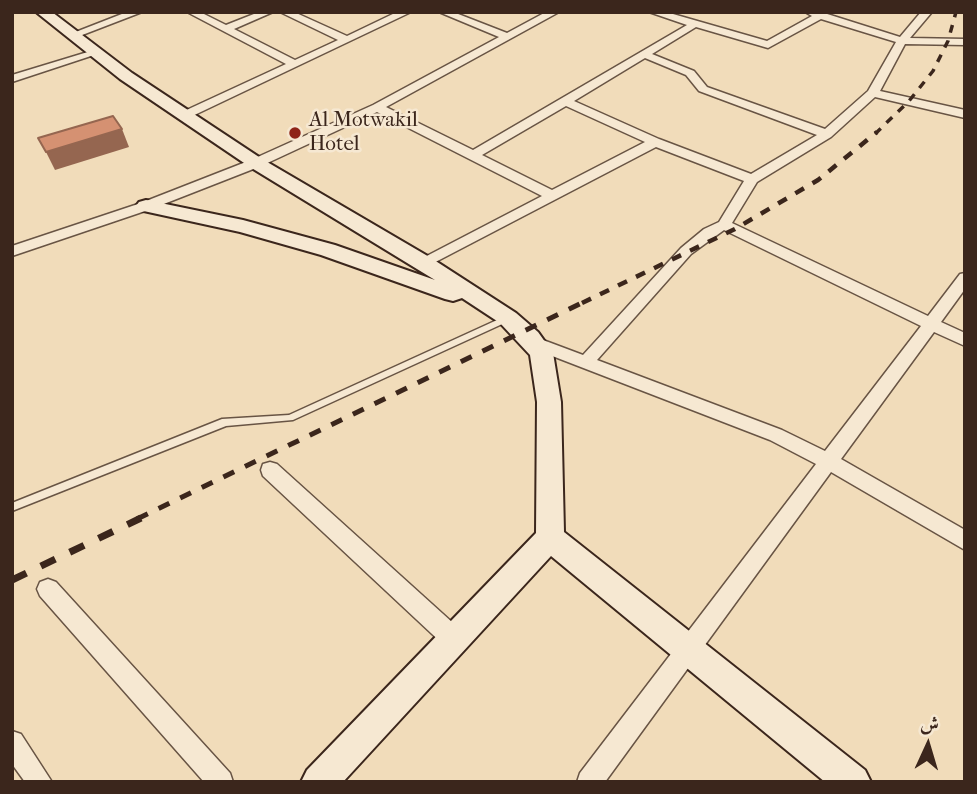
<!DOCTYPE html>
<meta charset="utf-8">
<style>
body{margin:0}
#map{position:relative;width:977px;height:794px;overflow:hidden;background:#f1dcba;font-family:"IM FELL French Canon",Amiri,serif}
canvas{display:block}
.frame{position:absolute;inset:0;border:14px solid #3b261c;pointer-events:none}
.north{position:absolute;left:893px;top:710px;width:70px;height:70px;-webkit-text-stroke:5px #f6e8d2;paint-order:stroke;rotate:4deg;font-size:19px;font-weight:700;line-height:28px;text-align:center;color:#3b261c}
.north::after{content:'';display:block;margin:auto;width:24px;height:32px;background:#3b261c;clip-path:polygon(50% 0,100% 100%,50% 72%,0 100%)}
</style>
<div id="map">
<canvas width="977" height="794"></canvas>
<div class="frame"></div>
<div class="north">ش</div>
</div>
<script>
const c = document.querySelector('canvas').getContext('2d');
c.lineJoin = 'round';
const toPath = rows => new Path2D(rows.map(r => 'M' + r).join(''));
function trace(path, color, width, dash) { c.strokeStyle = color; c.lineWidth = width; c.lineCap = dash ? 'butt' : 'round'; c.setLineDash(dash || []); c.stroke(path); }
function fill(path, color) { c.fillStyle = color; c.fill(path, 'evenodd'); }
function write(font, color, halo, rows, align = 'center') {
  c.font = font + ' "IM FELL French Canon",serif'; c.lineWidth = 5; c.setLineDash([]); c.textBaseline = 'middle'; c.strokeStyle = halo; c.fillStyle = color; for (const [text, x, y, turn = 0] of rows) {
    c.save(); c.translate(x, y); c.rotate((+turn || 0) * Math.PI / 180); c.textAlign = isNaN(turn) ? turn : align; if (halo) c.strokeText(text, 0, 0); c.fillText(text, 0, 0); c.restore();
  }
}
const lane = toPath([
 [508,315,512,318,511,320,293,420,226,426,12,511,12,503,222,419,289,415,508,315]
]);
const street = toPath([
 [127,12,142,12,77,37,68,35,127,12],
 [187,12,200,12,226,25,259,12,273,12,234,29,295,60,338,40,280,12,294,12,347,36,397,12,411,12,184,120,180,119,180,113,286,64,187,12],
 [439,12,453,12,507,33,546,12,559,12,386,107,473,150,687,25,649,12,666,12,767,41,812,16,805,12,824,13,900,37,921,12,932,12,910,38,965,39,965,45,905,44,880,91,965,110,965,118,875,97,831,137,757,182,732,223,928,316,960,274,965,273,965,289,941,322,965,333,965,346,934,332,841,459,965,530,965,550,831,472,605,782,577,782,580,773,816,464,770,440,529,347,527,343,535,337,583,355,681,248,704,229,719,222,744,181,656,147,424,268,419,266,419,260,542,196,377,112,261,166,151,209,12,256,12,246,141,203,251,160,373,105,499,37,439,12],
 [821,19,896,42,868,91,825,129,707,87,694,71,652,54,696,27,768,48,821,19],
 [645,58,686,75,699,91,817,135,751,174,659,139,574,101,645,58],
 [566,106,645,142,552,190,482,155,566,106],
 [724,230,921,326,825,451,782,430,597,360,691,254,724,230],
 [91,51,100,53,12,82,12,75,91,51],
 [270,462,277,464,463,632,466,640,463,648,455,651,447,648,263,476,261,470,263,464,270,462],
 [48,579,56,582,230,773,233,782,204,782,40,596,37,589,40,582,48,579],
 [12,731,21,734,52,782,25,782,12,764,12,731]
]);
const secondary = toPath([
 [36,12,52,12,132,73,262,159,431,258,516,313,538,332,553,353,561,402,564,532,865,770,871,782,825,782,551,556,343,782,301,782,307,770,536,533,537,402,530,355,500,323,462,298,453,301,445,299,321,255,240,232,139,210,136,206,139,202,146,200,243,220,335,245,435,280,250,167,120,79,36,12]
]);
trace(lane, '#685444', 3);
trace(street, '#685444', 3);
trace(secondary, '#3b261c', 4);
fill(lane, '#f6e8d2');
fill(street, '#f6e8d2');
fill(secondary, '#f6e8d2');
trace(toPath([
 [875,134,909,101,933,71,948,41,956,12]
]), '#3b261c', 3.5, [8, 8]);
trace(toPath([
 [582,303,735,229,818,180,877,132]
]), '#3b261c', 4.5, [10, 10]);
trace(toPath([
 [137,519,586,301]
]), '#3b261c', 5, [12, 12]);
trace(toPath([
 [12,580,141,518]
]), '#3b261c', 7, [16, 16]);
fill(toPath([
 [122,129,129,147,55,170,46,152]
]), '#956650');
const building = toPath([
 [113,116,122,129,46,152,38,138,113,116]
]);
fill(building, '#d59172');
trace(building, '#956650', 2);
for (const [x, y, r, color] of [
 [295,133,7,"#8f2418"]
]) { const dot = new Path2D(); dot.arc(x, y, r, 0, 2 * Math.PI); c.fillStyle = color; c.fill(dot); trace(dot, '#f6e8d2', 2.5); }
write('21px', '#3b261c', '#f6e8d2', [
 ["Al Motwakil",309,121],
 ["Hotel",309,145]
], 'left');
</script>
